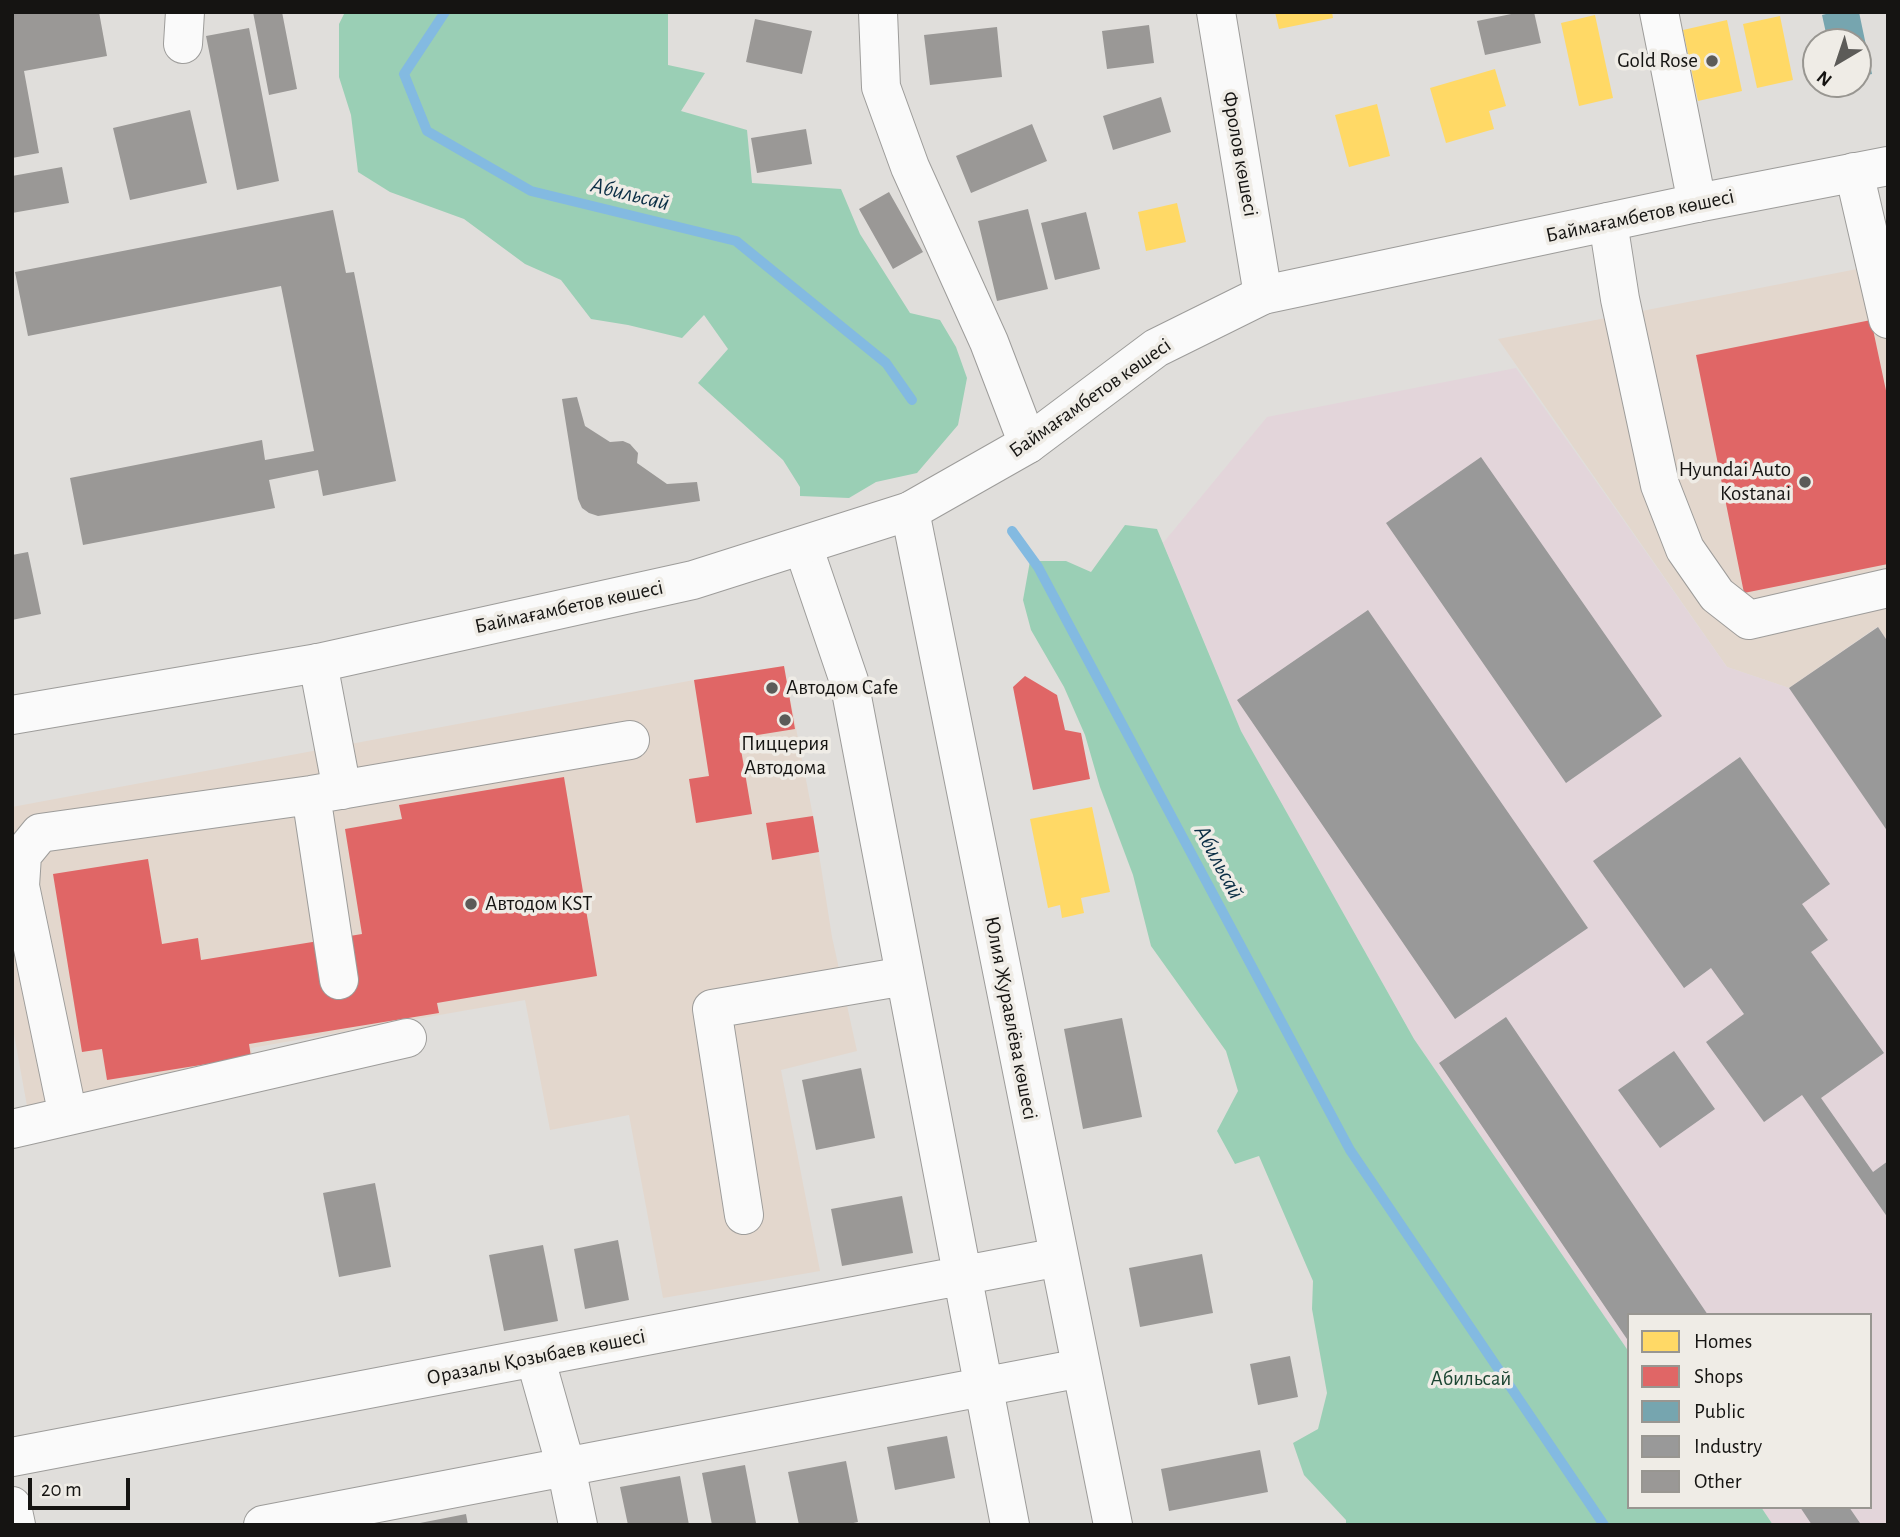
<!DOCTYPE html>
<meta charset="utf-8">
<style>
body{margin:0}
#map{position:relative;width:1900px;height:1537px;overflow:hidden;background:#e0dedb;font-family:"Alegreya Sans",sans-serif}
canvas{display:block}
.frame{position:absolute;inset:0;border:14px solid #151412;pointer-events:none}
.legend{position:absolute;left:1627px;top:1313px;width:245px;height:196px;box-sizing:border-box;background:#efece6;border:2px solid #989691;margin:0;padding:9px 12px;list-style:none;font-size:21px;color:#151412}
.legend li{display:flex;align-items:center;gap:14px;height:35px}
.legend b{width:35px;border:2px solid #989691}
.north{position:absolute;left:1802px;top:28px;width:70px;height:70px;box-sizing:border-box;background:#efece6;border:2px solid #989691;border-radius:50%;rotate:219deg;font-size:19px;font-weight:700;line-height:28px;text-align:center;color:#151412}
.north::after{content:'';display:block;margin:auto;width:24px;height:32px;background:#5c5b58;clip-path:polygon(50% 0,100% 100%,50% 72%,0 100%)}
.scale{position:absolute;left:28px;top:1478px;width:102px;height:32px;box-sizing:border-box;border:4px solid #151412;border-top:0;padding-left:9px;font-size:21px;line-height:24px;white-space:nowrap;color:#151412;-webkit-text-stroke:5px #efece6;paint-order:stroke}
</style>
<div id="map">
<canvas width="1900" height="1537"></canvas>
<div class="frame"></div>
<ul class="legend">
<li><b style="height:19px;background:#ffd966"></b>Homes</li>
<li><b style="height:19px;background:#e06666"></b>Shops</li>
<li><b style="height:19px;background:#76a5af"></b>Public</li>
<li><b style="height:19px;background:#999"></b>Industry</li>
<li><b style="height:19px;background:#9a9896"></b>Other</li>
</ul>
<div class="north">N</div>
<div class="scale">20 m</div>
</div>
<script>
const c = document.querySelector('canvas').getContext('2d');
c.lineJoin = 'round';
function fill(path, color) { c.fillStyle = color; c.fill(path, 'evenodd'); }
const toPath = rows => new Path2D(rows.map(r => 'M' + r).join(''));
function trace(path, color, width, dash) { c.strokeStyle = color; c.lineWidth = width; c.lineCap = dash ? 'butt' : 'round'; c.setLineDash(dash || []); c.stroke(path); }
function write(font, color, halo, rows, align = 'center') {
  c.font = font + ' "Alegreya Sans",sans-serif'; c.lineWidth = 7; c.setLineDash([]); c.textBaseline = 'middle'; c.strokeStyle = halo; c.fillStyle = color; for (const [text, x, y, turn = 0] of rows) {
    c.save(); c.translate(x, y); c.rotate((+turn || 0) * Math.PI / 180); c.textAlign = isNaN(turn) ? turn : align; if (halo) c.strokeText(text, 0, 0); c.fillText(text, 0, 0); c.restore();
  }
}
fill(toPath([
 [1888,263,1888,642,1877,627,1789,688,1727,667,1498,339],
 [784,666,813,816,832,937,857,1051,781,1070,820,1271,663,1298,629,1115,550,1130,525,1000,251,1048,253,1060,27,1106,12,1023,12,807,694,680]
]), '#e3d7cd');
fill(toPath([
 [1516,368,1727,667,1789,688,1878,627,1888,642,1888,1525,1773,1525,1761,1507,1870,1507,1870,1315,1629,1315,1629,1352,1414,1039,1241,731,1163,543,1267,417]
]), '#e3d5da');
fill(toPath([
 [345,12,668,12,668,65,705,73,681,111,747,130,752,183,841,189,860,234,910,313,940,320,956,347,967,378,958,425,917,473,876,482,849,498,800,496,800,487,783,460,698,383,728,349,704,315,682,338,628,325,591,319,561,280,525,264,464,219,390,192,358,172,351,115,339,77,339,24],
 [1125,525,1157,529,1241,731,1414,1039,1629,1352,1629,1507,1761,1507,1773,1525,1346,1525,1346,1520,1304,1475,1293,1443,1318,1429,1327,1393,1312,1309,1313,1281,1259,1156,1235,1164,1217,1131,1238,1091,1226,1051,1151,946,1133,875,1100,787,1085,735,1064,687,1031,630,1023,600,1030,561,1066,561,1091,572]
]), '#9acfb5');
fill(toPath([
 [1275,12,1332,12,1333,18,1279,29],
 [1595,15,1613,98,1579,106,1561,23],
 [1780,16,1793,80,1757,88,1743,24],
 [1727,20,1742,91,1698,101,1683,30],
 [1495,69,1506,106,1489,111,1494,129,1446,143,1430,88],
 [1377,104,1390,156,1349,167,1335,115],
 [1177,203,1186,242,1146,251,1138,212],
 [1092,807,1110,892,1081,898,1084,913,1062,918,1060,905,1048,908,1030,819]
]), '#ffd966');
fill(toPath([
 [1871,320,1888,400,1888,564,1744,593,1696,355],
 [784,666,795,729,739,738,752,814,696,823,689,779,709,776,694,680],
 [1025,676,1057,695,1065,730,1081,733,1090,779,1033,790,1013,687],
 [564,777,597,976,437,1003,439,1013,249,1044,251,1057,107,1080,102,1049,82,1052,53,874,148,859,162,944,198,938,201,960,362,934,345,829,402,819,399,805],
 [813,816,819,852,772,860,766,823]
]), '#e06666');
fill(toPath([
 [1834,12,1859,12,1872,74,1858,77,1858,42,1828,42,1822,15]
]), '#76a5af');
fill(toPath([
 [1481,457,1662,716,1566,783,1386,523],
 [1368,610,1588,928,1455,1019,1237,700],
 [1878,627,1888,642,1888,832,1789,688],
 [1740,757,1830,884,1802,904,1828,940,1811,952,1884,1053,1821,1098,1873,1172,1888,1161,1888,1218,1802,1095,1764,1122,1706,1042,1744,1014,1711,968,1684,988,1593,861],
 [1506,1017,1708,1315,1629,1315,1629,1342,1439,1063],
 [1674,1051,1715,1109,1660,1148,1618,1090],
 [1800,1507,1849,1507,1860,1523,1858,1525,1812,1525]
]), '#999');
trace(toPath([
 [445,12,404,74,427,131,531,191,736,241,886,363,912,400],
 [1012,531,1038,567,1350,1150,1604,1525]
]), '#83bae1', 10);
fill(toPath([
 [12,12,99,12,107,56,24,71,39,153,12,158],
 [253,12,282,12,297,89,269,95],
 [1521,12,1534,12,1541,43,1485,55,1477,21],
 [755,19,812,31,802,74,746,62],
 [1149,25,1154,63,1107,69,1102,31],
 [997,27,1002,77,930,85,924,35],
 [249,28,279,181,237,190,206,36],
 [1161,97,1171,132,1113,150,1103,116],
 [190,110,207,183,130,200,113,128],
 [1032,124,1047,161,971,193,956,156],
 [806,129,812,164,757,173,751,138],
 [62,167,69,203,12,213,12,176],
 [889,192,923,252,893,269,859,209],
 [1028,209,1048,289,997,301,978,221],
 [333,210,346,273,354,272,396,481,323,496,318,470,269,480,275,508,83,545,70,478,262,440,265,460,314,451,281,286,28,336,15,272],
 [1086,212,1100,269,1055,280,1041,223],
 [577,397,585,426,610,442,623,441,630,444,638,453,637,463,667,484,697,482,700,501,598,516,589,513,582,508,578,499,562,399],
 [28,552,41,614,12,620,12,555],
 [1122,1018,1142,1117,1083,1129,1064,1029],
 [861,1068,875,1138,816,1150,802,1080],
 [375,1183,391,1267,339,1277,323,1193],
 [902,1196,913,1253,842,1266,831,1209],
 [618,1240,629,1300,585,1309,574,1249],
 [543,1245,558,1321,504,1331,489,1255],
 [1202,1254,1213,1313,1140,1327,1129,1268],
 [1290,1356,1298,1397,1258,1405,1250,1364],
 [947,1436,955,1478,895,1490,887,1447],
 [1260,1450,1268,1492,1169,1511,1161,1469],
 [846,1461,858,1522,844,1525,799,1525,788,1472],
 [745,1465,756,1523,746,1525,712,1525,702,1473],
 [680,1476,689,1525,628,1525,620,1487],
 [466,1514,468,1525,420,1525,420,1523]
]), '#9a9896');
const minor = toPath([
 [878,12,881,87,910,167,989,342,1028,444],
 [1216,12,1263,295],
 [1659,12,1697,203],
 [183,44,185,12],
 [1854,172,1888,319],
 [1608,222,1620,299,1660,485,1685,549,1717,595,1749,620,1888,588],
 [910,511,1113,1525],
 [803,546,849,681,1010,1525],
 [318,663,342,790],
 [311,795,339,980],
 [68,1116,20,886,22,855,40,833,311,795,630,740],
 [12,1129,407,1038],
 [744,1215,712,1009,905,976],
 [535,1357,566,1467,578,1525],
 [12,1457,1059,1257],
 [12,1506,16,1525],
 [263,1525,1081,1368]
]);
const major = toPath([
 [12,715,318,663,693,580,910,511,1028,444,1156,348,1263,295,1697,203,1888,166]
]);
trace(minor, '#9d9c9a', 40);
trace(major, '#9d9c9a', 40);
trace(minor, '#fafafa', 38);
trace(major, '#fafafa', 38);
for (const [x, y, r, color] of [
 [1712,61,7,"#5c5b58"],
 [1805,482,7,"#5c5b58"],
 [772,688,7,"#5c5b58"],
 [785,720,7,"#5c5b58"],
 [471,904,7,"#5c5b58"]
]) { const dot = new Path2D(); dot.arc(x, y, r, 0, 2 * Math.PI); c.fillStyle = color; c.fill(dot); trace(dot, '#efece6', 2.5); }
write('21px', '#151412', '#efece6', [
 ["Gold Rose",1698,61],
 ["Hyundai Auto",1791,470],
 ["Kostanai",1791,494],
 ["Автодом Cafe",786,688,"left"],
 ["Пиццерия",785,744,"center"],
 ["Автодома",785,768,"center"],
 ["Автодом KST",485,904,"left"]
], 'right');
write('21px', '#151412', '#efece6', [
 ["Фролов көшесі",1240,154,80],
 ["Баймағамбетов көшесі",1640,216,-12],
 ["Баймағамбетов көшесі",1090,398,-35],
 ["Баймағамбетов көшесі",569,607,-12],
 ["Юлия Журавлёва көшесі",1011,1018,79],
 ["Оразалы Қозыбаев көшесі",536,1357,-11]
]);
write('21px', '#1c4633', '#efece6', [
 ["Абильсай",1471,1379]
]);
write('italic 23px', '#0a2e45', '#efece6', [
 ["Абильсай",630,194,14],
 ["Абильсай",1219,862,62]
]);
</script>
